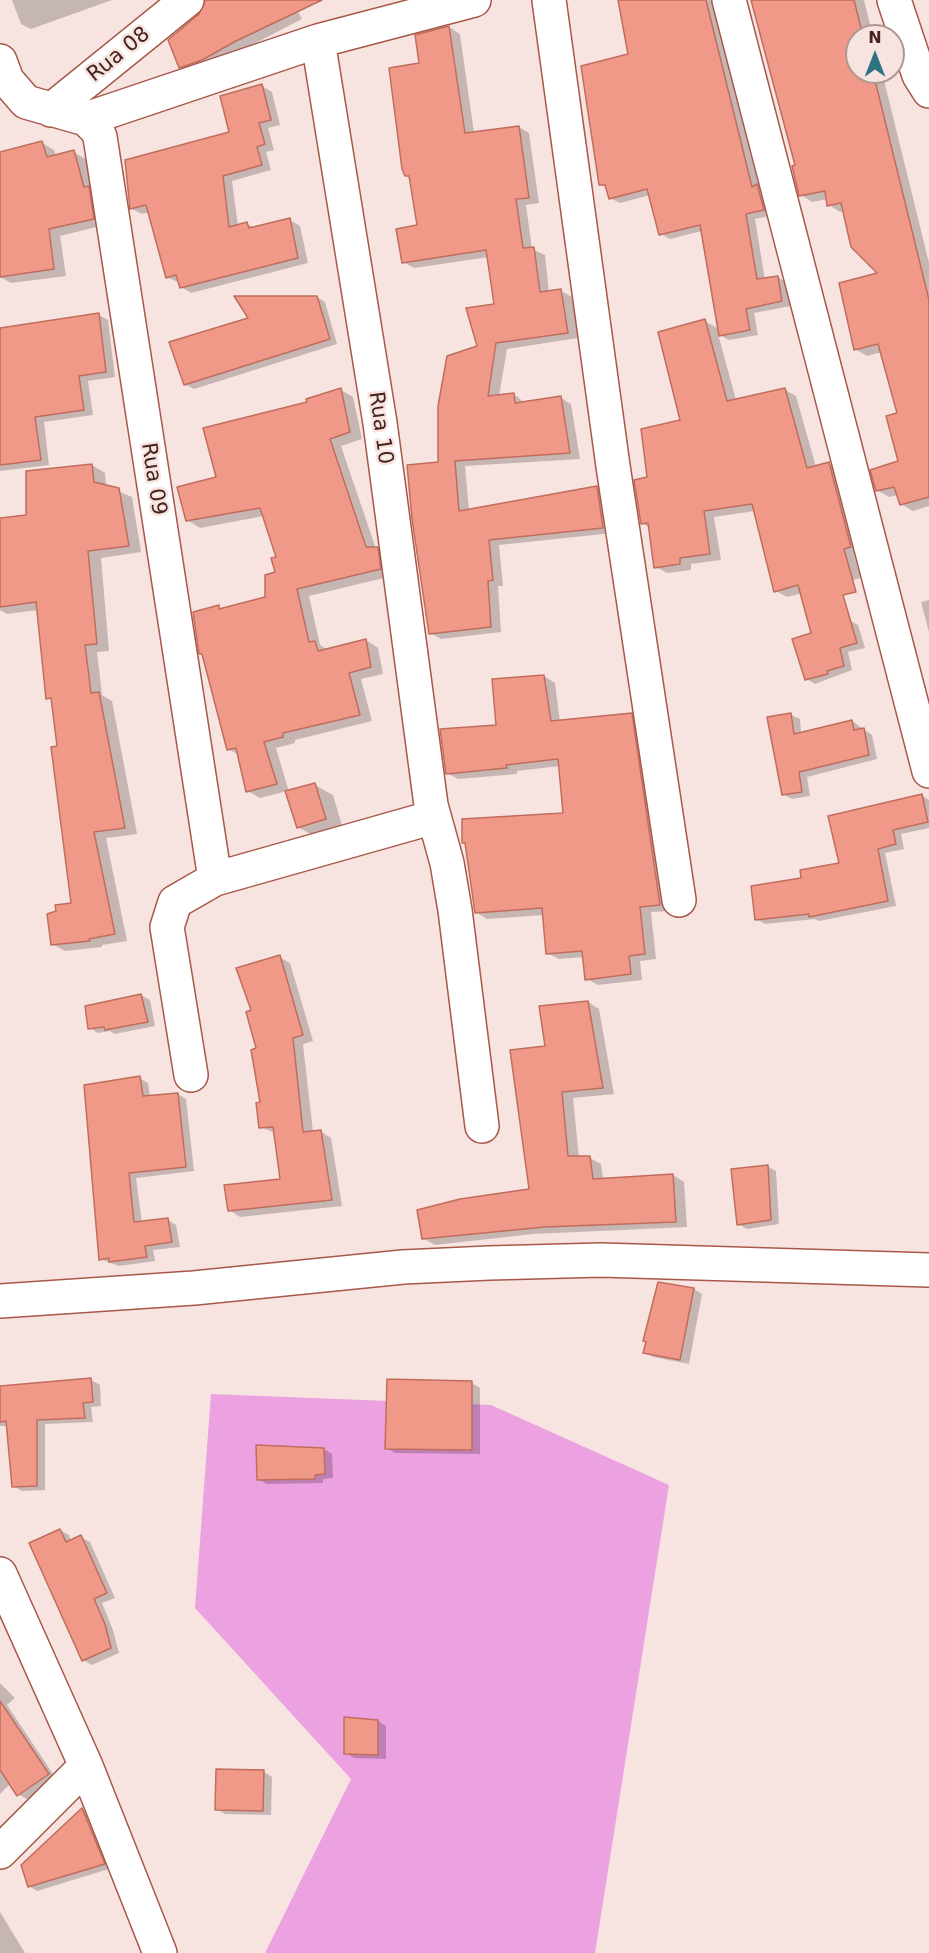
<!DOCTYPE html>
<style>
body{margin:0}
#map{position:relative;width:929px;height:1953px;overflow:hidden;background:#f7e4e0;font-family:"DejaVu Sans",sans-serif}
canvas{display:block}
.north{position:absolute;left:845px;top:24px;width:60px;height:60px;box-sizing:border-box;background:#f7e4e0;border:2px solid #b09792;border-radius:50%;rotate:0deg;font-size:16px;font-weight:700;line-height:24px;text-align:center;color:#46241d}
.north::after{content:'';display:block;margin:auto;width:21px;height:27px;background:#2d7380;clip-path:polygon(50% 0,100% 100%,50% 72%,0 100%)}
</style>
<div id="map">
<canvas width="929" height="1953"></canvas>
<div class="north">N</div>
</div>
<script>
const c = document.querySelector('canvas').getContext('2d');
c.lineJoin = 'round';
function fill(path, color) { c.fillStyle = color; c.fill(path, 'evenodd'); }
const toPath = rows => new Path2D(rows.map(r => 'M' + r).join(''));
function trace(path, color, width, dash) { c.strokeStyle = color; c.lineWidth = width; c.lineCap = dash ? 'butt' : 'round'; c.setLineDash(dash || []); c.stroke(path); }
function write(font, color, halo, rows, align = 'center') {
  c.font = font + ' "DejaVu Sans",sans-serif'; c.lineWidth = 5; c.setLineDash([]); c.textBaseline = 'middle'; c.strokeStyle = halo; c.fillStyle = color; for (const [text, x, y, turn = 0] of rows) {
    c.save(); c.translate(x, y); c.rotate((+turn || 0) * Math.PI / 180); c.textAlign = isNaN(turn) ? turn : align; if (halo) c.strokeText(text, 0, 0); c.fillText(text, 0, 0); c.restore();
  }
}
fill(toPath([
 [211,1394,491,1405,669,1485,595,1953,265,1953,351,1779,195,1608]
]), '#eca1e1');
fill(toPath([
 [12,0,112,0,31,29,21,24],
 [207,0,298,0,293,3,302,19,213,65,190,72,180,67],
 [619,0,713,0,759,187,767,191,773,215,755,219,765,280,778,277,787,283,791,306,754,313,758,335,729,340,718,334,736,400,785,390,796,396,816,467,829,464,841,470,862,553,854,555,861,578,787,597,776,591,755,511,714,517,721,560,691,564,691,570,667,573,656,567,650,528,642,523,648,479,682,421,705,321,719,329,702,231,670,239,661,234,650,195,620,203,610,198,608,188,600,184,629,55],
 [753,0,864,0,873,36,857,36,857,72,882,72,929,263,929,506,913,511,901,504,898,495,889,497,877,490,899,462,898,415,882,352,867,356,855,349,879,274,844,211,840,212,829,205,828,199,812,202,801,195,797,165],
 [449,27,460,34,474,133,519,127,529,133,539,203,526,205,532,249,545,255,549,293,561,291,572,297,578,338,507,349,499,396,514,394,525,403,561,398,571,404,580,459,465,466,469,510,597,488,607,494,613,533,499,545,503,586,498,586,501,632,441,639,430,633,440,463,496,305,489,257,414,268,403,262,418,226,411,178,407,175,421,64],
 [262,86,272,92,280,125,268,128,274,150,266,152,271,170,232,181,238,226,247,224,254,228,290,220,300,226,308,263,191,293,181,287,180,283,167,277,150,212,142,214,132,209,230,133],
 [42,143,54,150,56,156,73,152,86,159,105,225,60,236,66,276,11,283,0,277,0,154],
 [317,297,325,302,337,344,194,389,185,384,251,318],
 [99,315,108,320,115,377,88,381,93,415,44,422,49,465,0,471,0,330],
 [341,390,353,397,362,439,341,446,376,549,390,556,392,576,309,596,320,645,328,650,366,640,378,648,383,674,361,679,372,721,295,740,295,743,276,748,289,792,315,785,333,795,343,829,316,837,298,827,287,791,260,798,248,791,239,755,228,749,204,655,201,653,219,607,223,609,267,598,277,574,278,558,264,516,200,528,187,520,218,478,308,403],
 [92,465,105,473,106,486,132,497,141,552,101,558,109,651,97,652,102,695,112,701,137,834,106,838,127,941,102,945,102,947,65,951,52,944,73,904,53,701,48,698,38,610,7,614,0,610,0,520,28,516],
 [929,600,929,632,921,602],
 [849,620,858,625,865,648,848,652,852,670,815,684,807,679],
 [544,676,555,683,560,722,631,715,643,721,670,911,651,912,656,959,640,961,642,980,598,985,587,979,585,957,559,959,547,953,544,915,487,919,476,912,467,844,464,842,565,814,560,766,517,771,517,774,458,779,447,773,498,727],
 [791,715,800,719,801,733,852,721,872,735,877,759,807,777,810,796,792,799,783,794],
 [921,795,929,800,929,828,901,834,904,849,885,853,896,906,819,921,815,919,765,924,756,919,803,879,841,864],
 [279,957,290,963,313,1041,303,1044,313,1132,320,1131,331,1138,342,1206,240,1217,229,1210,282,1180,275,1133,261,1127,262,1104,253,1011],
 [141,995,150,1000,155,1026,115,1034,110,1031,98,1033,90,1028],
 [588,1002,599,1009,614,1094,573,1098,579,1158,590,1158,601,1164,603,1179,673,1175,684,1182,687,1227,533,1234,435,1245,423,1238,531,1190,547,1048],
 [139,1078,148,1083,150,1097,178,1094,186,1099,194,1171,136,1178,142,1223,168,1220,176,1225,180,1247,153,1250,155,1261,119,1266,100,1259],
 [767,1166,776,1171,779,1224,747,1229,738,1224],
 [659,1283,694,1289,702,1294,689,1364,653,1357,645,1353],
 [91,1380,100,1385,101,1406,91,1407,93,1422,45,1424,45,1490,22,1491,13,1486,8,1426,0,1426,0,1387],
 [472,1383,480,1388,480,1454,395,1453,387,1448],
 [324,1449,332,1454,333,1478,323,1479,323,1483,267,1484,258,1479],
 [60,1530,69,1535,71,1541,81,1537,90,1542,115,1598,102,1603,113,1630,119,1653,92,1665,83,1660],
 [0,1683,15,1698,7,1705,57,1780,28,1800,18,1794,11,1783,0,1794],
 [378,1721,386,1726,386,1759,354,1758,345,1753],
 [264,1772,272,1777,271,1815,225,1814,217,1809],
 [83,1810,91,1815,112,1868,37,1891,29,1886],
 [0,1912,25,1953,0,1953]
]), '#0003');
const building = toPath([
 [205,0,322,0,236,41,202,60,179,68,168,40,199,14,205,0],
 [618,0,706,0,752,187,757,184,764,210,746,214,757,279,778,276,782,301,746,309,750,330,719,336,700,225,659,235,647,189,609,199,605,185,599,185,581,66,628,54,618,0],
 [751,0,854,0,863,36,857,36,857,72,873,72,929,300,929,497,900,505,894,487,876,491,870,470,898,461,886,416,897,413,878,344,854,350,839,283,877,273,851,247,841,203,827,206,825,191,799,196,792,166,795,165,751,0],
 [449,26,465,133,519,126,529,198,516,199,523,248,534,247,540,292,561,289,568,333,496,343,488,396,514,393,515,403,561,396,570,453,455,461,459,511,597,486,603,528,489,540,493,580,488,581,491,627,429,634,412,519,407,465,438,462,438,406,447,356,477,346,466,308,494,304,486,250,402,263,396,229,417,225,409,176,405,176,402,169,389,68,419,63,415,35,449,26],
 [262,84,271,120,259,123,265,144,257,147,262,165,223,176,229,227,247,222,249,228,290,218,298,258,180,288,176,275,166,278,146,205,130,209,125,160,229,132,220,96,262,84],
 [42,141,47,157,74,150,84,187,89,186,94,219,49,229,54,269,0,277,0,152,42,141],
 [234,296,317,296,330,339,184,385,169,342,248,318,234,296],
 [99,313,106,372,79,376,84,410,35,417,41,460,0,465,0,328,99,313],
 [705,319,727,401,785,388,807,468,829,462,851,547,844,549,856,592,843,595,857,643,840,648,844,666,827,671,828,674,805,680,792,639,811,633,798,585,774,592,752,504,704,511,710,554,680,558,680,564,654,568,648,523,641,524,634,480,647,477,641,429,680,420,658,332,705,319],
 [341,388,350,432,330,439,366,547,378,547,381,569,297,589,309,642,315,641,318,651,366,639,371,667,349,673,360,715,283,733,283,737,264,742,277,784,246,792,236,748,227,750,202,654,199,654,193,612,219,605,219,609,265,597,265,575,275,572,271,558,276,557,260,508,186,521,177,487,216,477,203,428,307,402,306,399,341,388],
 [92,464,94,482,119,488,129,546,88,551,97,644,85,645,91,693,99,692,125,828,94,832,115,934,89,939,90,941,51,945,47,914,56,911,55,905,71,903,51,747,57,746,51,698,46,699,36,602,0,607,0,518,26,515,26,471,92,464],
 [544,675,551,721,632,713,660,905,640,907,645,954,629,956,631,974,585,980,582,951,546,954,542,908,475,913,465,843,462,843,462,819,563,813,558,759,506,765,507,768,446,774,440,729,496,725,492,679,544,675],
 [791,713,794,734,852,720,854,730,864,728,869,755,799,772,802,792,782,795,767,717,791,713],
 [315,783,326,819,297,828,285,791,315,783],
 [922,794,928,822,893,830,896,844,878,849,888,901,809,917,809,914,755,920,751,886,801,878,800,870,839,863,828,816,922,794],
 [280,955,303,1035,293,1038,303,1132,321,1130,332,1200,228,1211,224,1185,280,1179,273,1127,259,1128,256,1103,260,1102,251,1050,256,1048,246,1012,251,1010,236,968,280,955],
 [141,994,148,1022,105,1030,104,1027,88,1029,85,1006,141,994],
 [588,1001,603,1088,562,1092,568,1156,590,1156,593,1179,673,1174,676,1222,545,1227,422,1239,417,1210,460,1199,529,1189,510,1050,545,1046,539,1006,588,1001],
 [140,1076,143,1096,178,1093,186,1167,129,1173,134,1222,168,1218,172,1242,145,1246,147,1257,109,1262,109,1258,99,1260,84,1085,140,1076],
 [768,1165,771,1220,737,1225,731,1169,768,1165],
 [658,1282,694,1288,680,1360,643,1353,646,1342,643,1341,658,1282],
 [91,1378,93,1402,83,1403,85,1418,37,1420,37,1486,12,1487,6,1421,0,1422,0,1386,91,1378],
 [387,1379,472,1381,472,1450,385,1449,387,1379],
 [256,1445,324,1448,325,1474,315,1475,315,1479,257,1480,256,1445],
 [60,1529,66,1542,81,1535,107,1593,94,1599,105,1624,111,1648,82,1661,29,1543,60,1529],
 [0,1701,49,1774,17,1796,0,1770,0,1701],
 [344,1717,378,1720,378,1755,344,1754,344,1717],
 [216,1769,264,1770,263,1811,215,1810,216,1769],
 [82,1808,105,1864,28,1887,21,1865,82,1808]
]);
fill(building, '#f19988');
trace(building, '#c06d5d', 1.5);
const minor = toPath([
 [549,0,613,466,679,900],
 [729,0,929,771],
 [894,0,919,75,929,91],
 [318,41,380,423,431,805,447,863,455,910,482,1126],
 [0,61,7,80,26,102,86,119,97,130,100,137,215,879],
 [51,110,187,0],
 [86,119,318,41,474,0],
 [191,1075,167,927,175,902,215,879,434,817],
 [0,1301,194,1288,403,1267,489,1263,601,1260,929,1270],
 [0,1574,86,1766,160,1953],
 [0,1852,86,1766]
]);
trace(minor, '#a85748', 36);
trace(minor, '#fff', 33);
write('21px', '#46241d', '#f7e4e0', [
 ["Rua 08",119,55,-39],
 ["Rua 10",380,428,82],
 ["Rua 09",153,479,81]
]);
</script>
